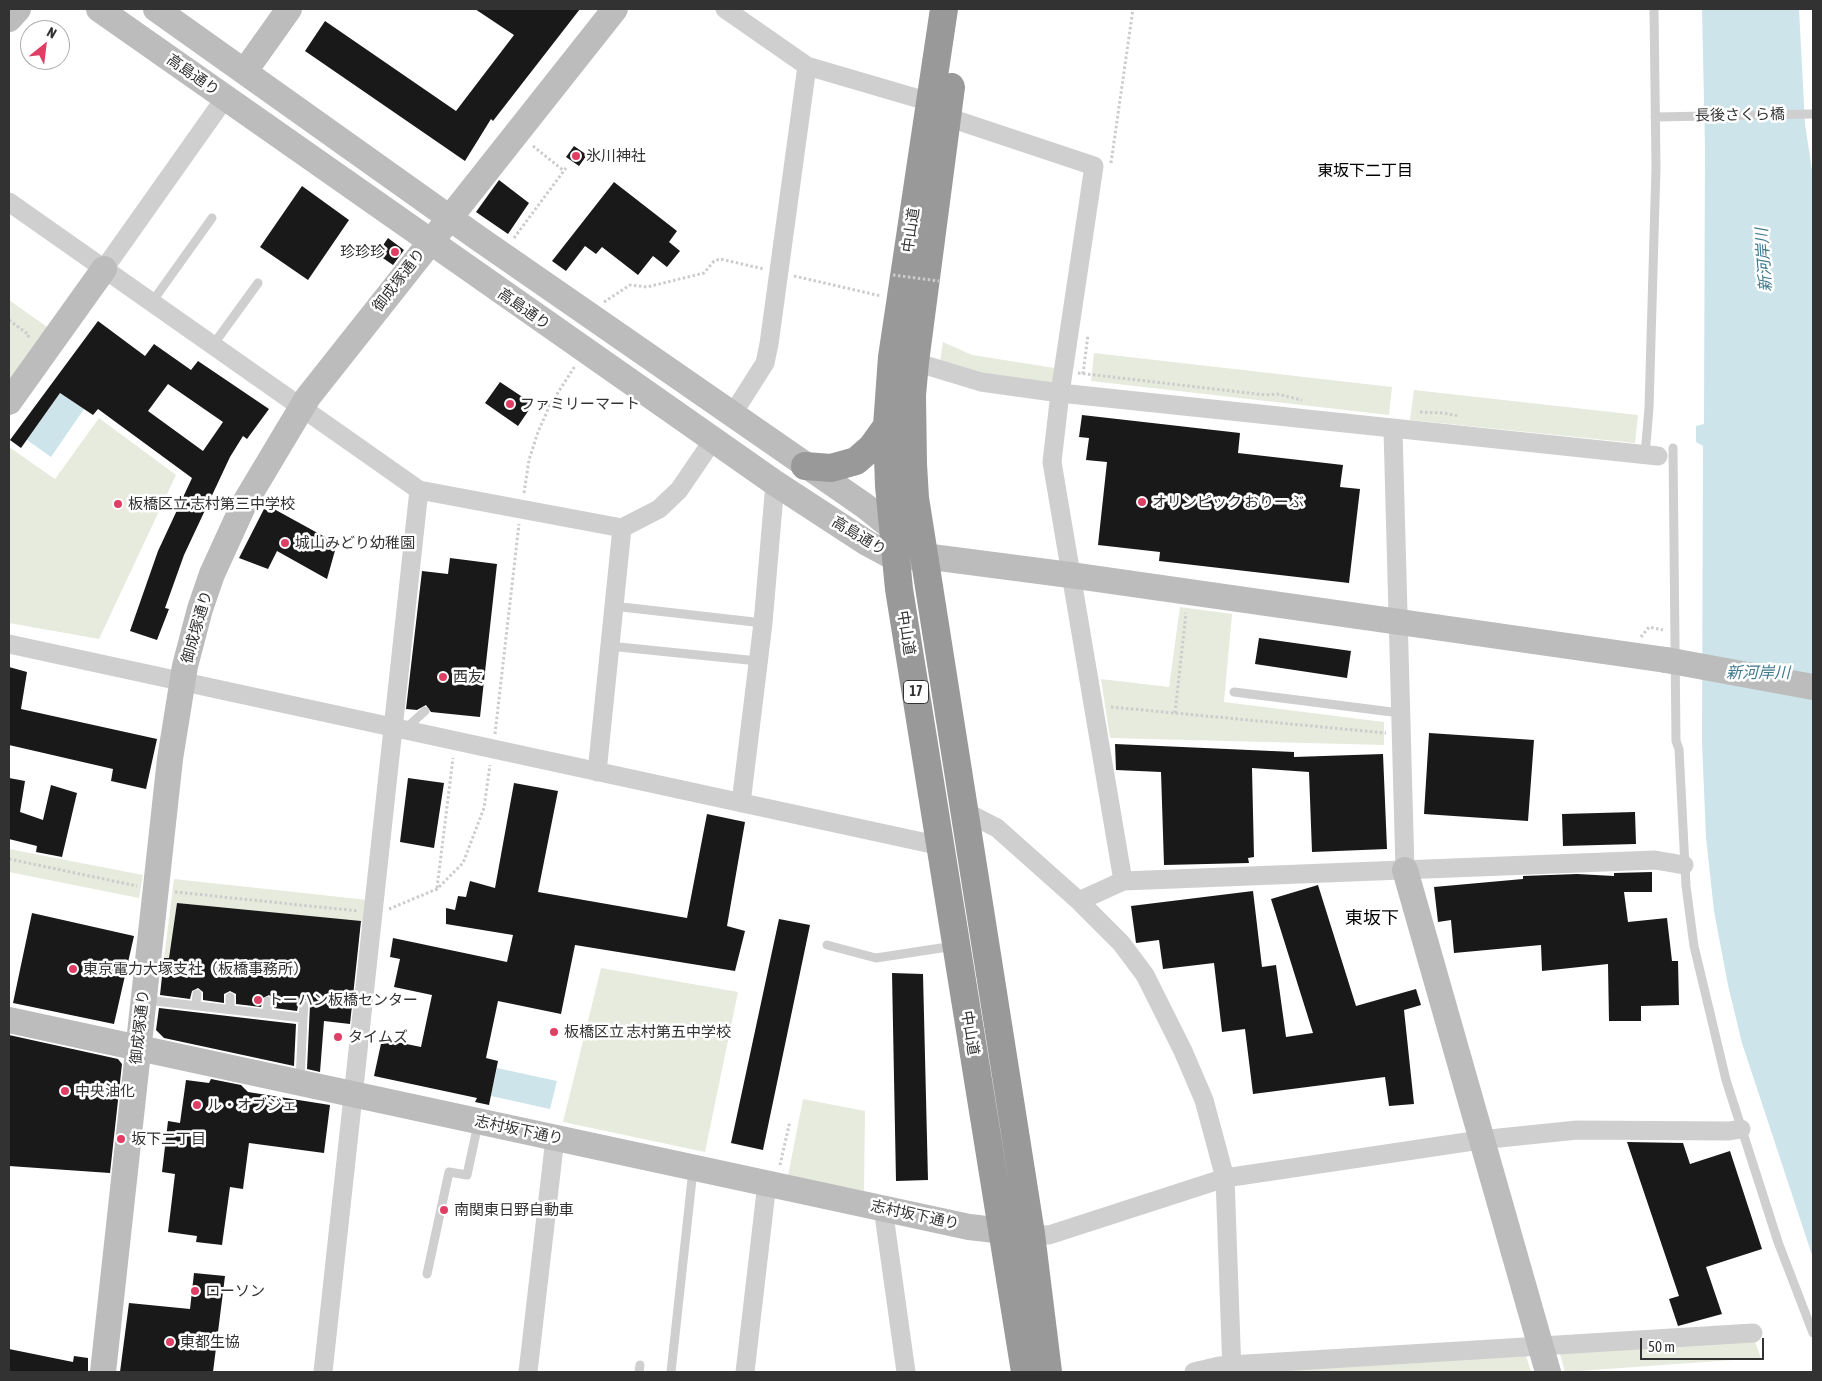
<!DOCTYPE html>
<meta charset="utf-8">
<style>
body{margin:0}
#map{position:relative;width:1822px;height:1381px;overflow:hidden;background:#fff;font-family:"Asap Condensed",sans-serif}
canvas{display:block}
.frame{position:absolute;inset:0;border:10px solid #323232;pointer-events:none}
.north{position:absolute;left:20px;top:20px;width:50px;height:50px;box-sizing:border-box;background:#fff;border:1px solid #adadad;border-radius:50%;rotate:29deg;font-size:14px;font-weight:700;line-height:20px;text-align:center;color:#323232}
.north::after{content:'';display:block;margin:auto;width:18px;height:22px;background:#df3e65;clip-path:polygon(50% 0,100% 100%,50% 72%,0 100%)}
.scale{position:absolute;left:1640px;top:1338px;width:124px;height:22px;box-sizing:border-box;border:2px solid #323232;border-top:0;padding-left:6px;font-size:15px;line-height:18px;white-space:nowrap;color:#323232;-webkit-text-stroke:4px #fff;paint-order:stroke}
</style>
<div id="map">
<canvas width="1822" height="1381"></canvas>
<div class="frame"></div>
<div class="north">N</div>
<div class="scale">50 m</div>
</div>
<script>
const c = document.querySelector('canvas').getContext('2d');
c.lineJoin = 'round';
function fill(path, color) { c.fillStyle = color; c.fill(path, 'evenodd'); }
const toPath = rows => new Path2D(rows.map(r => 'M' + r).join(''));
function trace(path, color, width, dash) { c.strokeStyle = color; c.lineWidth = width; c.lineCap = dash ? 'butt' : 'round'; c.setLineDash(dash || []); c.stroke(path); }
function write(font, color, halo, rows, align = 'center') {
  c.font = font + ' "Asap Condensed","Noto Sans JP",sans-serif'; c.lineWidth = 5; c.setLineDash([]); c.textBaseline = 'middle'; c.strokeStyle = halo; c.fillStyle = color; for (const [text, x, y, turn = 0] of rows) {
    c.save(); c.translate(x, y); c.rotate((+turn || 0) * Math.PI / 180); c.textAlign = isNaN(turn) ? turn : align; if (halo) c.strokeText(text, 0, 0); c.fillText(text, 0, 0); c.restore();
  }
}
fill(toPath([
 [9,300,50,329,9,386],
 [943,342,972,355,1055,368,1053,387,980,377,940,362],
 [1094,353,1392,387,1389,415,1091,381],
 [1414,390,1638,415,1635,443,1410,420],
 [99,418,176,475,99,639,9,623,9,447,55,479],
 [1180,607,1232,614,1224,702,1384,722,1384,745,1110,738,1101,679,1169,687],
 [9,849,143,875,139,898,9,872],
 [174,879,368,900,365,922,177,903,169,958,164,958],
 [601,968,738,992,705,1152,563,1122],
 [803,1099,865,1111,864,1191,788,1176],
 [1754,1339,1761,1358,1565,1372,1560,1354],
 [1526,1356,1531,1372,1246,1372]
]), '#e7ebde');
fill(toPath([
 [1702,9,1799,9,1805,124,1813,177,1813,1258,1742,1043,1728,985,1714,911,1706,837,1702,742,1703,446,1696,442,1696,426,1704,424,1705,147],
 [60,393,84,409,51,457,27,440],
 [497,1068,557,1081,550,1109,491,1096]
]), '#cce4ea');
fill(toPath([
 [475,9,580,9,493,121,491,119,465,161,305,51,325,21,456,111,514,35],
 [574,146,587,155,579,166,566,157],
 [499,180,529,203,508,234,476,212],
 [614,182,677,231,669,242,680,251,667,267,653,256,638,275,602,247,596,254,585,246,566,271,552,261],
 [302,186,349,220,308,280,260,247],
 [388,238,404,250,393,265,377,254],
 [98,321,145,356,154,344,191,370,198,361,269,409,247,439,243,436,230,457,184,555,165,608,169,609,157,640,130,631,158,551,192,478,98,409,93,415,60,393,21,448,10,440],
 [168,384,223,422,203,451,148,411],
 [500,382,533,404,518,426,485,403],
 [1082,415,1240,433,1238,453,1343,465,1340,487,1360,489,1349,583,1159,561,1160,552,1098,545,1107,462,1086,460,1089,438,1079,437],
 [264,509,272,513,274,509,334,542,333,545,336,547,327,579,277,551,268,569,239,558],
 [450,558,497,564,480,717,431,712,426,705,417,710,406,709,422,571,448,574],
 [1259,638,1351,651,1347,678,1255,664],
 [9,667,27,672,21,709,157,739,146,789,111,781,113,769,9,745],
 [1429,733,1534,740,1528,821,1424,814],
 [1115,744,1294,752,1294,757,1383,754,1387,849,1312,852,1309,772,1252,768,1254,857,1248,858,1249,863,1164,865,1161,772,1116,770],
 [9,778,25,781,20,812,43,820,51,785,77,793,62,857,36,852,37,846,9,839],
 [408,778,444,783,434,848,400,842],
 [514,783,558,791,538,892,687,918,707,814,745,822,727,926,745,931,735,971,575,945,561,1014,498,1001,486,1058,498,1061,489,1105,475,1102,477,1098,374,1076,382,1039,421,1047,432,995,394,987,400,959,390,957,393,938,507,962,513,935,446,924,446,908,455,910,458,896,466,897,470,881,495,888],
 [1635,812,1636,844,1563,846,1562,814],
 [1652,872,1652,892,1624,892,1628,922,1667,918,1672,961,1678,961,1679,1005,1641,1006,1641,1021,1609,1021,1608,964,1542,971,1541,945,1454,953,1451,920,1438,922,1434,887,1523,879,1523,876,1577,874,1614,876,1614,873],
 [1318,885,1356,1006,1416,989,1421,1005,1404,1010,1414,1104,1389,1106,1385,1077,1253,1094,1245,1029,1222,1032,1214,963,1163,969,1159,940,1136,943,1131,906,1253,891,1262,967,1276,965,1286,1037,1313,1033,1271,899],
 [177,903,361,921,350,1024,324,1021,320,1072,307,1069,310,1005,307,1000,299,1001,297,1011,274,1008,274,999,269,995,263,998,261,1007,236,1004,236,994,230,991,224,994,224,1003,203,1000,203,992,198,988,192,991,190,999,160,995,164,958,169,958],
 [32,913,134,936,114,1024,13,1003],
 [779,919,810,925,763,1150,731,1143],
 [892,973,923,974,928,1180,896,1181],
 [159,1008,296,1024,294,1066,164,1038,156,1030],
 [9,1035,118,1059,122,1064,110,1173,9,1166],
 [211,1079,241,1085,248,1092,330,1105,324,1153,249,1143,243,1189,230,1187,222,1245,196,1242,197,1236,168,1232,175,1174,162,1172,168,1121,180,1123,186,1080,209,1083],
 [1627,1142,1683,1143,1690,1164,1730,1151,1762,1249,1706,1267,1722,1314,1678,1326,1669,1299,1679,1296],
 [194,1273,225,1276,213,1372,120,1372,129,1303,190,1309],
 [9,1349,73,1362,74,1356,88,1358,88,1372,9,1372]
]), '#191919');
trace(toPath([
 [533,146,564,171],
 [1111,163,1133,9],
 [514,238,566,168],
 [794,276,881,296],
 [604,302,630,285,647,287,704,273,714,261,720,259,764,269],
 [9,320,29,335,27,338],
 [1078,373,1266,395,1277,394,1302,400],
 [1083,374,1088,335],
 [1420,412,1444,413,1459,416],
 [524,493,529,460,538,432,550,405,575,366],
 [1641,637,1649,627,1663,630],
 [1111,707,1386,733],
 [1175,713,1186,613],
 [495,734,519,524],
 [9,859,137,886],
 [437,888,453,758],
 [175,892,358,911],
 [389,909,437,889,463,863,484,808,490,765],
 [780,1165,790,1121]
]), '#ccc', 3, [2.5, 2.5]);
trace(toPath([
 [1655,117,1813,114],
 [152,302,212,218],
 [213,345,258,283],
 [1673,448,1676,741,1679,749,1686,886,1694,946,1726,1080,1778,1242,1813,1333],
 [1645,455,1649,408,1656,167,1654,9],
 [613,606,763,623],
 [609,646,758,661],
 [1234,692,1400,713],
 [405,729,425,711],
 [827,945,876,958,954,946],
 [146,1000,303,1018,304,1005],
 [196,1005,197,994],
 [230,1009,230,997],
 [267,1013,268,1001],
 [300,1080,303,1018],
 [427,1274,449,1172,467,1175,478,1124],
 [639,1372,640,1365],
 [671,1372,693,1170]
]), '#cfcfcf', 9);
trace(toPath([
 [725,9,807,66,930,102],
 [947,117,1094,166,1060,393,1052,462,1123,881],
 [9,202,419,490,622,528,659,509,679,490,713,440],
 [104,269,225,98],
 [915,362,981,382,1060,393,1658,456],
 [732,415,765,363,769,344,807,66],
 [1393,430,1405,870],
 [9,644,941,846],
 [597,772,622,528],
 [741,803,763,623,775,483],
 [964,811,997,828,1079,901,1121,943,1145,975,1183,1051,1204,1100,1225,1178,1232,1372],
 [1079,901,1123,881,1655,860,1684,865],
 [883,1208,906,1372],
 [1031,1234,1049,1235,1225,1178,1480,1140,1577,1130,1729,1131,1741,1129],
 [323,1372,419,490],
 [528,1372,555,1138],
 [745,1372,767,1183],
 [1194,1372,1219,1366,1247,1364,1753,1333]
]), '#cfcfcf', 19);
trace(toPath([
 [99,9,775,483,867,543,895,558,924,556,1070,575,1666,660],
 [156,9,478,238,865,506,905,538],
 [9,19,18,9],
 [245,71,289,9],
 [9,402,104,269],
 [1405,870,1548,1372],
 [9,1020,969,1227,1022,1233],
 [103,1372,170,759,185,666,200,609,212,574,244,504,308,397,615,9]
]), '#bcbcbc', 26);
trace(toPath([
 [944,9,892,357,887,426,889,486,899,589,1025,1372],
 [951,87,915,362,912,395,913,464,915,498,1031,1234,1048,1372],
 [805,466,831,468,856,461,872,447,887,426]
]), '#999', 28);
trace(toPath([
 [893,275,939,281]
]), '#ccc', 3, [2.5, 2.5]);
trace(toPath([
 [1666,660,1813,687]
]), '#bcbcbc', 26);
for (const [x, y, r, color] of [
 [576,156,5,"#df3e65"],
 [395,252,5,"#df3e65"],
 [510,404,5,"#df3e65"],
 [1142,502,5,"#df3e65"],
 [118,504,5,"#df3e65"],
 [285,543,5,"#df3e65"],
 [443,677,5,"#df3e65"],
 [73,969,5,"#df3e65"],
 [258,1000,5,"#df3e65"],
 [554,1032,5,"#df3e65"],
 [338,1037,5,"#df3e65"],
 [65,1091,5,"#df3e65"],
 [197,1105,5,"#df3e65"],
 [121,1139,5,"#df3e65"],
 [444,1210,5,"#df3e65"],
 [195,1291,5,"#df3e65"],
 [170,1342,5,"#df3e65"]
]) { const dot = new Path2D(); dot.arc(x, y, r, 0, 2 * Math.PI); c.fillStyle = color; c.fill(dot); trace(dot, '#fff', 2); }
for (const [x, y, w] of [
 [916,692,25]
]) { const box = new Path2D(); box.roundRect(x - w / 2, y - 11.5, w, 23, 4); c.fillStyle = '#fff'; c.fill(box); trace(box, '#323232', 1); }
write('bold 14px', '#323232', null, [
 ["17",916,692]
]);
write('15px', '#323232', '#fff', [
 ["高島通り",193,75,35],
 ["長後さくら橋",1740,115,-1],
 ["中山道",911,230,-82],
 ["御成塚通り",399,280,-52],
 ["高島通り",524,309,35],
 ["高島通り",859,536,31],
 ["御成塚通り",197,627,-74],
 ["中山道",906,633,81],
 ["御成塚通り",140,1027,-84],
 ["中山道",970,1033,81],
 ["志村坂下通り",519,1130,12],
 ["志村坂下通り",915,1215,12]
]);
write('15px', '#323232', '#fff', [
 ["氷川神社",586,156],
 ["珍珍珍",385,252,"right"],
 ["ファミリーマート",520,404],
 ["オリンピック おりーぶ",1152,502],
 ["板橋区立 志村第三中学校",128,504],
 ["城山みどり幼稚園",295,543],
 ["西友",453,677],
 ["東京電力大塚支社（板橋事務所）",83,969],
 ["トーハン板橋センター",268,1000],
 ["板橋区立 志村第五中学校",564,1032],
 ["タイムズ",348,1037],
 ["中央油化",75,1091],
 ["ル・オブジェ",207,1105],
 ["坂下二丁目",131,1139],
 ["南関東日野自動車",454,1210],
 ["ローソン",205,1291],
 ["東都生協",180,1342]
], 'left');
write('16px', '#000', '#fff', [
 ["東坂下二丁目",1365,171]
]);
write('italic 16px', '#407a8c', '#fff', [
 ["新河岸川",1764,260,-94],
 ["新河岸川",1758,673]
]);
write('18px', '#000', '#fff', [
 ["東坂下",1372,918]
]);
</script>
